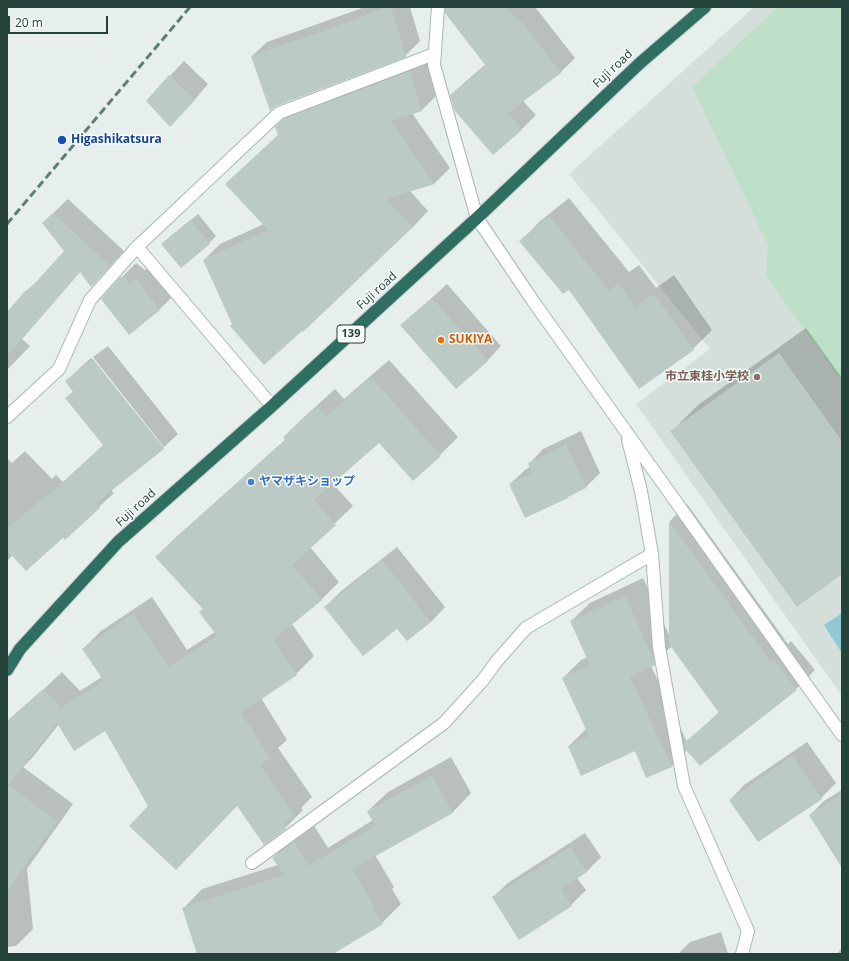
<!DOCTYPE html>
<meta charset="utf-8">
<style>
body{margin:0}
#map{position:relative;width:849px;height:961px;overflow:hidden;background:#e6efeb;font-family:"Open Sans",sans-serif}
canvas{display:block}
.frame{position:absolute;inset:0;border:8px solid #24423a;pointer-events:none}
.scale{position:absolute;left:8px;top:16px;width:100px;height:18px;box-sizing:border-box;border:2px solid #24423a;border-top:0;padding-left:5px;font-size:12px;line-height:14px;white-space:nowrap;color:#24423a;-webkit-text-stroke:3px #f7fbf9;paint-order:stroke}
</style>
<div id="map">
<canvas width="849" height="961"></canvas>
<div class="frame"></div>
<div class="scale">20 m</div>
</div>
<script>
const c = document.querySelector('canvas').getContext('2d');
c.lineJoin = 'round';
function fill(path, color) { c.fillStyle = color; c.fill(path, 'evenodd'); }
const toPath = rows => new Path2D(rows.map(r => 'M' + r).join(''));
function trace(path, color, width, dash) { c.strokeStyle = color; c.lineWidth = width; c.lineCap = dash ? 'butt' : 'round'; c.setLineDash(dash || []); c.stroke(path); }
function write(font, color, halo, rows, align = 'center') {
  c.font = font + ' "Open Sans","Noto Sans JP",sans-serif'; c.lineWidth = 3; c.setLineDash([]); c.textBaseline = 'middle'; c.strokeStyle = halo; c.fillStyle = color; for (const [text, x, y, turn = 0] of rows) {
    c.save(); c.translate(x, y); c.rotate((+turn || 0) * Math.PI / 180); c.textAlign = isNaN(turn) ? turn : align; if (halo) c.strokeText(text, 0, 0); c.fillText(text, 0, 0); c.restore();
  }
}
fill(toPath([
 [754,7,842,7,842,696,636,404,710,349,569,174]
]), '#d4dfda');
fill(toPath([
 [778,7,842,7,842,382,766,276,768,245,692,87]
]), '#bfe0c8');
fill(toPath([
 [842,613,842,653,824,625]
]), '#8ec9d4');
fill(toPath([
 [365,7,410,7,420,41,405,56,252,56,267,42],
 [456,7,535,7,575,58,561,72,523,101,536,115,522,129,493,154,451,95,466,81,486,64],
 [426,56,438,94,422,110,412,113,450,168,434,184,410,191,428,211,413,227,234,324,204,260,220,244,264,224,279,134,276,127,293,111],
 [184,61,208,84,185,111,147,101],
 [569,198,629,272,639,265,656,288,674,275,712,330,693,349,639,387,569,289,521,241,539,222],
 [68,199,124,251,92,286,81,271,22,339,30,346,7,370,7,313,26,291,41,278,65,251,43,223],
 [198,214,216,236,209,243,170,237],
 [136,263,145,270,151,266,174,295,159,310,122,277],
 [447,284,501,346,487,361,402,325],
 [806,328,842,378,842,573,672,431,698,405],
 [108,346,178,434,164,447,93,357],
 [91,358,164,448,111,490,114,493,65,538,63,537,13,555,7,561,7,458,12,463,25,451,52,479,56,475,63,482,104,445,66,398,74,391,66,381,81,367],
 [389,360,458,437,440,455,380,442,332,483,353,506,310,547,339,582,321,600,292,624,314,656,296,674,261,698,287,740,278,748,312,797,301,808,303,810,285,828,238,805,149,806,106,730,59,724,32,758,23,767,73,804,27,869,33,929,16,946,7,947,7,730,27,705,62,672,80,691,102,677,83,649,101,631,152,597,187,650,215,632,203,609,156,557,174,539,286,439,284,437,302,419,335,389,344,399],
 [581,431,600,473,586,487,510,484,525,470,530,467,529,464,543,449],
 [687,504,788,644,791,641,815,670,796,689,700,765,687,750,671,767,636,750,569,746,586,729,563,678,581,660,588,657,571,621,590,603,643,578,670,637,670,521],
 [672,646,719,712,687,742,651,666],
 [397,547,445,607,431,622,397,628,325,607,340,592],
 [807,742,836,783,821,798,730,800,744,785],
 [451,757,471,793,452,813,375,855,394,887,392,889,401,904,382,923,331,954,198,954,183,909,202,889,278,865,273,858,292,839,313,824,328,848,373,820,368,811,388,792],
 [842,790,842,857,810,815,824,801],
 [585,833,601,857,586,872,577,878,586,890,571,905,493,897,508,883],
 [721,932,728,954,678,954,690,942],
 [842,947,842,954,837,954]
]), '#0003');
fill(toPath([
 [387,7,391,7,406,57,276,106,270,111,251,56,324,31],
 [445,7,506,7,521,23,522,22,561,73,508,113,522,130,493,155,455,111,450,95,486,66,445,13],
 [410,71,422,111,391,121,434,184,386,199,413,227,303,332,302,331,264,365,230,326,232,324,203,260,268,230,225,184,278,135,275,127,283,119],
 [169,75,195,100,170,127,146,101],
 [53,213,110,266,91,287,80,272,7,356,7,312,25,291,27,292,64,251,42,223],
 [549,216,609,291,619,283,636,307,654,294,694,350,639,389,569,290,563,294,519,241],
 [190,220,210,244,181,268,161,244],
 [121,276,130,284,136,279,160,310,129,335,101,299],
 [432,298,488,361,456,389,400,325],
 [779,353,842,441,842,574,797,607,670,431],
 [93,359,164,449,96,503,100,508,65,540,63,538,26,571,7,550,7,529,47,494,48,496,103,445,65,398,73,392,65,381],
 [371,377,441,456,413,481,379,443,314,500,336,525,292,565,322,600,273,640,297,675,241,713,270,758,260,765,294,816,283,824,286,829,264,845,237,806,176,870,129,826,148,806,105,731,74,751,57,723,8,785,57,821,7,891,7,721,43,689,61,708,104,681,82,649,133,614,169,667,217,636,199,612,203,609,155,557,285,440,283,437,317,406,326,417],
 [566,445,586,488,568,497,568,498,525,518,509,484,532,473,528,463],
 [669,521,770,661,773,659,797,690,700,766,685,749,684,743,719,713,669,644],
 [382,560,431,622,407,641,397,629,363,656,324,607],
 [625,596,653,658,655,665,630,677,672,767,646,778,635,751,581,776,568,746,589,736,562,678,590,665,570,621],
 [792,756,822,799,758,842,729,800],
 [432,776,453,813,352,869,375,907,373,908,383,924,333,954,197,954,182,908,284,875,272,858,294,842,308,866,375,826,367,811],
 [842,795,842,868,809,815],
 [570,847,587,872,561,889,572,906,519,940,492,897]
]), '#bbcac4');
const minor = toPath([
 [438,7,434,65,477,218,533,301,842,735],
 [137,247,272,406],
 [7,417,59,369,90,300,137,247,279,113,434,54],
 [628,440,641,491,652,554,659,647,684,786,748,931,742,954],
 [252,863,444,723,483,680,496,662,526,628,652,554]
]);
const highway = toPath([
 [7,670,20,649,118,542,272,406,477,218,640,63,705,7]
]);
trace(minor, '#a8b8b2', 14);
trace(highway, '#c2cac8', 14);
trace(minor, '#fff', 12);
trace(highway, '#2f6f62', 12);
trace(toPath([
 [7,224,190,7]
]), '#5f7d75', 3, [8, 4]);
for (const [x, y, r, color] of [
 [62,140,5,"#1a4fb4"],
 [441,340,4,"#e8710a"],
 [757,377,4,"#8d6e63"],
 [251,482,4,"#3f7fe0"]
]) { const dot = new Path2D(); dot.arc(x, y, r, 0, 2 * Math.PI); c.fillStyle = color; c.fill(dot); trace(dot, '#f7fbf9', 1.5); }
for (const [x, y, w] of [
 [351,334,28]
]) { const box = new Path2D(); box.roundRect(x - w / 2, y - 9, w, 18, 3); c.fillStyle = '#f7fbf9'; c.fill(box); trace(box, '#24423a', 1); }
write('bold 11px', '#24423a', null, [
 ["139",351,334]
]);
write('12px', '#24423a', '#f7fbf9', [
 ["Fuji road",613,69,-43],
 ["Fuji road",377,291,-42],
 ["Fuji road",136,508,-42]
]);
write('bold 12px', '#164399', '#f7fbf9', [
 ["Higashikatsura",71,140]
], 'left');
write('bold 12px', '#c56008', '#f7fbf9', [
 ["SUKIYA",449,340]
], 'left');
write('bold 12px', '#785e54', '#f7fbf9', [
 ["市立東桂小学校",749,377]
], 'right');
write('bold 12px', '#366cbe', '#f7fbf9', [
 ["ヤマザキショップ",259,482]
], 'left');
</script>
